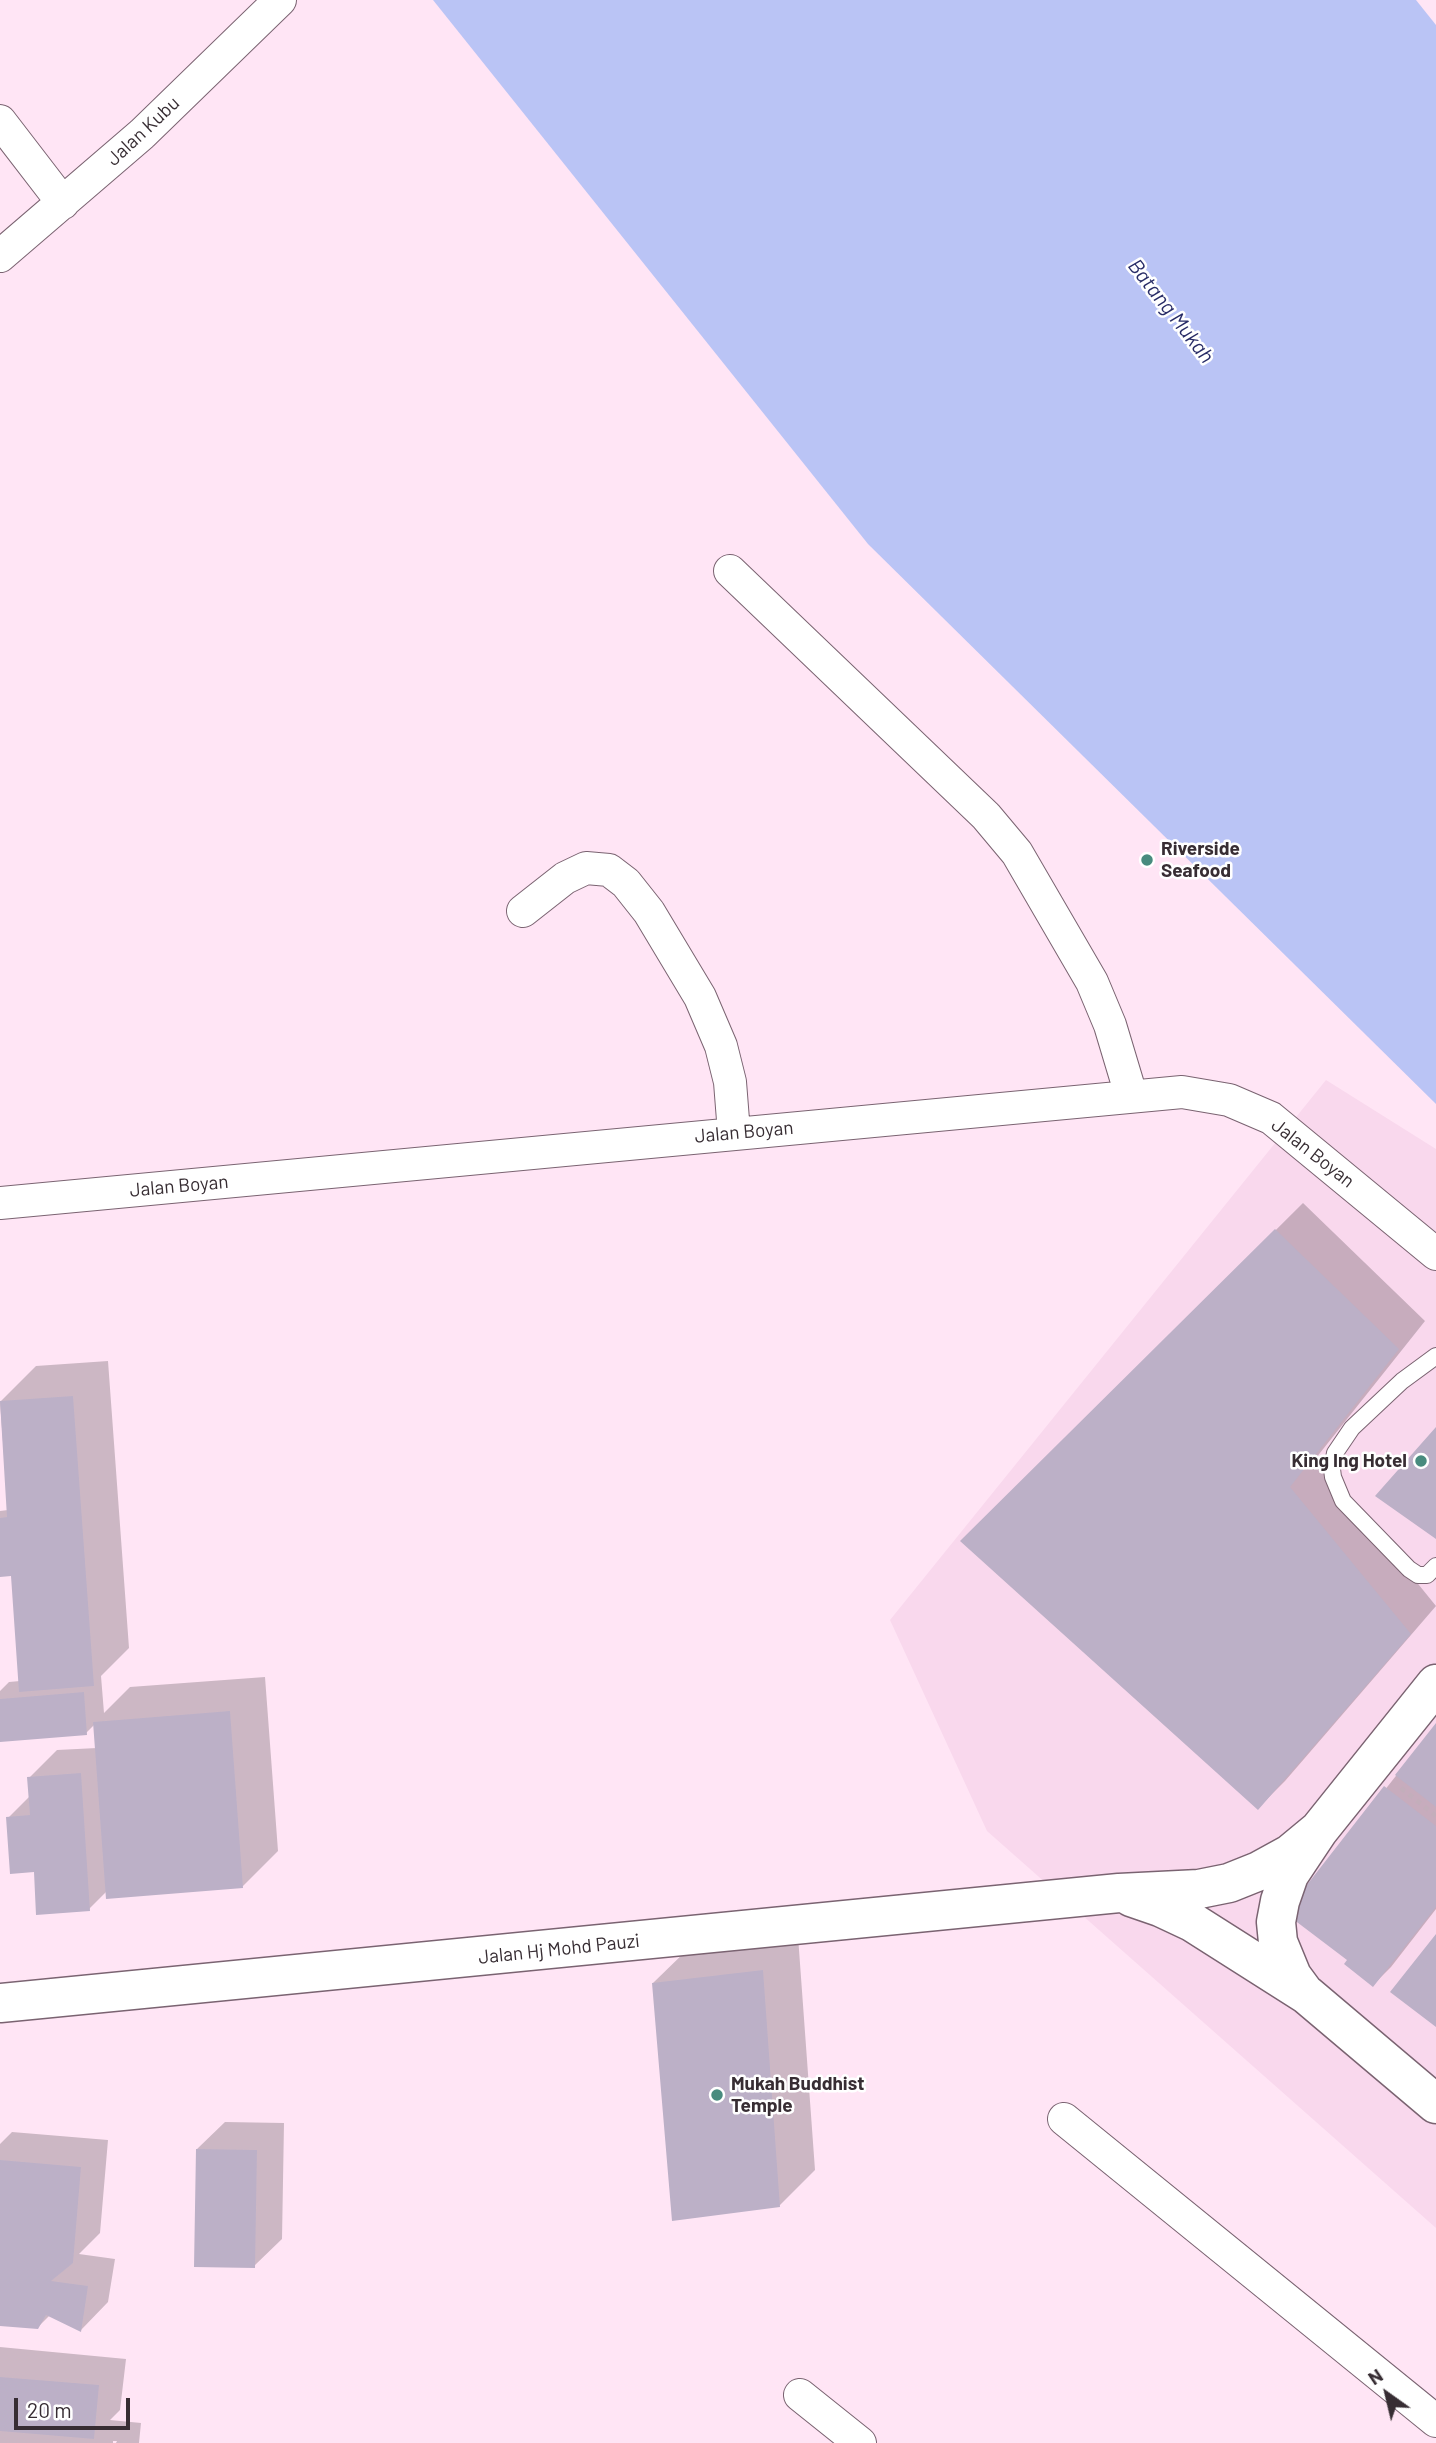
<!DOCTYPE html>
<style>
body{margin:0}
#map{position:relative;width:1436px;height:2443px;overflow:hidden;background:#ffe5f5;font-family:Barlow,sans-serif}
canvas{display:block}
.north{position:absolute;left:1352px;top:2359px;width:70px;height:70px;-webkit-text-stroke:5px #fff;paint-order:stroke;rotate:326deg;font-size:19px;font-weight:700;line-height:28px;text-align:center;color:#372d33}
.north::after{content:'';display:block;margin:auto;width:24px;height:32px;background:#372d33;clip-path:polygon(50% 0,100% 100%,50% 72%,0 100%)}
.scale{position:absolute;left:14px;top:2398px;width:116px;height:32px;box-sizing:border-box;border:4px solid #372d33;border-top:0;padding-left:9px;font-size:21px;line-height:24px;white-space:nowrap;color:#372d33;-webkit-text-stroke:5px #fff;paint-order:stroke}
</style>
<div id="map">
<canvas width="1436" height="2443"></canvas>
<div class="north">N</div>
<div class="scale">20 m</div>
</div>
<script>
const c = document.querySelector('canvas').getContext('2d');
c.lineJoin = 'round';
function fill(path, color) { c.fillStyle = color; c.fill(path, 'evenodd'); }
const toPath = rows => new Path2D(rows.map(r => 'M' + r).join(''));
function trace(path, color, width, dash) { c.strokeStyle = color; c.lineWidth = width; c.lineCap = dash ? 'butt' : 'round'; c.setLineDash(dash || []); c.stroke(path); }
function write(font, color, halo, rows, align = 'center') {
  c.font = font + ' Barlow,sans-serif'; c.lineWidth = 5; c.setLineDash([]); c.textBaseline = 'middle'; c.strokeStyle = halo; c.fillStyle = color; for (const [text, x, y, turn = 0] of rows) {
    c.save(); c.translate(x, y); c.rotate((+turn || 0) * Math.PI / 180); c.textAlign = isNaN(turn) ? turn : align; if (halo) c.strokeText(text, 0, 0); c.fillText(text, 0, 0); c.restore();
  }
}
fill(toPath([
 [1326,1080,1436,1149,1436,2228,987,1831,890,1620]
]), '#f9d8ed');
fill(toPath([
 [433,0,1416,0,1436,25,1436,1104,868,544]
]), '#bac4f5');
fill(toPath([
 [1303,1203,1425,1321,1316,1458,1436,1606,1285,1781,1258,1808,963,1541],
 [108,1361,129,1648,101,1676,104,1713,130,1687,265,1677,278,1851,243,1886,107,1891,89,1909,35,1870,8,1818,30,1796,29,1778,57,1750,97,1748,95,1724,86,1733,0,1740,0,1691,9,1682,20,1681,12,1575,0,1576,0,1511,8,1510,0,1402,36,1366],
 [1436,1725,1436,1909,1391,1967,1373,1985,1349,1960,1288,1913],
 [798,1936,815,2170,779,2206,653,1983,689,1948],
 [225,2122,284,2123,282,2239,254,2266,197,2149],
 [12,2132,108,2140,100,2233,79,2254,115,2259,108,2302,81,2330,50,2315,38,2327,0,2324,0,2144],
 [0,2347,126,2359,120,2410,110,2420,141,2423,139,2443,116,2443,117,2441,113,2441,113,2443,0,2443]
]), '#0003');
fill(toPath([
 [1275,1229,1399,1349,1290,1487,1411,1634,1258,1810,960,1541],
 [73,1396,94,1686,19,1692,11,1576,0,1577,0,1518,7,1517,0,1401],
 [1436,1427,1436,1539,1375,1496],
 [84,1692,87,1735,0,1742,0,1699],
 [230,1711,243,1888,106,1899,93,1722],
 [1436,1723,1436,1807,1395,1775],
 [81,1773,90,1911,36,1915,34,1872,10,1874,6,1817,30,1815,27,1777],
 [1384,1786,1436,1826,1436,1907,1373,1987,1344,1964,1347,1960,1285,1913],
 [1436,1934,1436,2027,1390,1992],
 [763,1970,780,2207,672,2221,652,1983],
 [196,2149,257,2150,255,2268,194,2267],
 [0,2160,81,2167,73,2263,51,2281,88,2286,81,2332,46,2315,38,2329,0,2326],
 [0,2377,99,2385,94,2439,0,2431]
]), '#bcb0c7');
const service = toPath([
 [1436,1356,1402,1381,1352,1428,1335,1453,1332,1469,1333,1477,1343,1501,1409,1569,1418,1575,1427,1575,1436,1566]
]);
const minor = toPath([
 [0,121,63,203],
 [0,256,142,134,280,0],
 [730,571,986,816,1017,853,1092,982,1110,1025,1131,1095],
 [523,911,565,878,586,868,609,870,626,883,649,912,700,997,721,1046,730,1082,734,1133],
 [0,1203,1182,1092,1229,1100,1271,1118,1436,1254],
 [1064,2119,1436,2421],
 [800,2395,860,2443]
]);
const tertiary = toPath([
 [1131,1897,1160,1907,1192,1922,1307,1995,1436,2104],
 [1303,1991,1292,1976,1278,1942,1276,1922,1280,1901,1289,1875,1319,1830,1436,1684],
 [0,2003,1119,1893,1199,1889,1229,1883,1259,1871,1290,1854,1319,1830]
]);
trace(service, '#7a6371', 18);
trace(minor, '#7a6371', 34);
trace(tertiary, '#7a6371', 41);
trace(toPath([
 [1401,1788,1436,1816]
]), '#c3aebb', 4.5, [5, 5]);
trace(service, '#fff', 16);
trace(minor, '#fff', 32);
trace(tertiary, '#fff', 38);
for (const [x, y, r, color] of [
 [1147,860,7,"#488b7e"],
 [1421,1461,7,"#488b7e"],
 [717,2095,7,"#488b7e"]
]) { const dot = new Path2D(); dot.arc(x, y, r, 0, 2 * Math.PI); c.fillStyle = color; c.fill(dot); trace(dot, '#fff', 2.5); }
write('19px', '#372d33', '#fff', [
 ["Jalan Kubu",143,131,-43],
 ["Jalan Boyan",744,1132,-5],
 ["Jalan Boyan",1313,1153,38],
 ["Jalan Boyan",179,1186,-5],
 ["Jalan Hj Mohd Pauzi",559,1949,-6]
]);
write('bold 19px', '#372d33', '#fff', [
 ["Riverside",1161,849],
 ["Seafood",1161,871],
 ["King Ing Hotel",1407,1461,"right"],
 ["Mukah Buddhist",731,2084],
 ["Temple",731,2106]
], 'left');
write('italic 21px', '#282c67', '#fff', [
 ["Batang Mukah",1171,311,52]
]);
</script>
